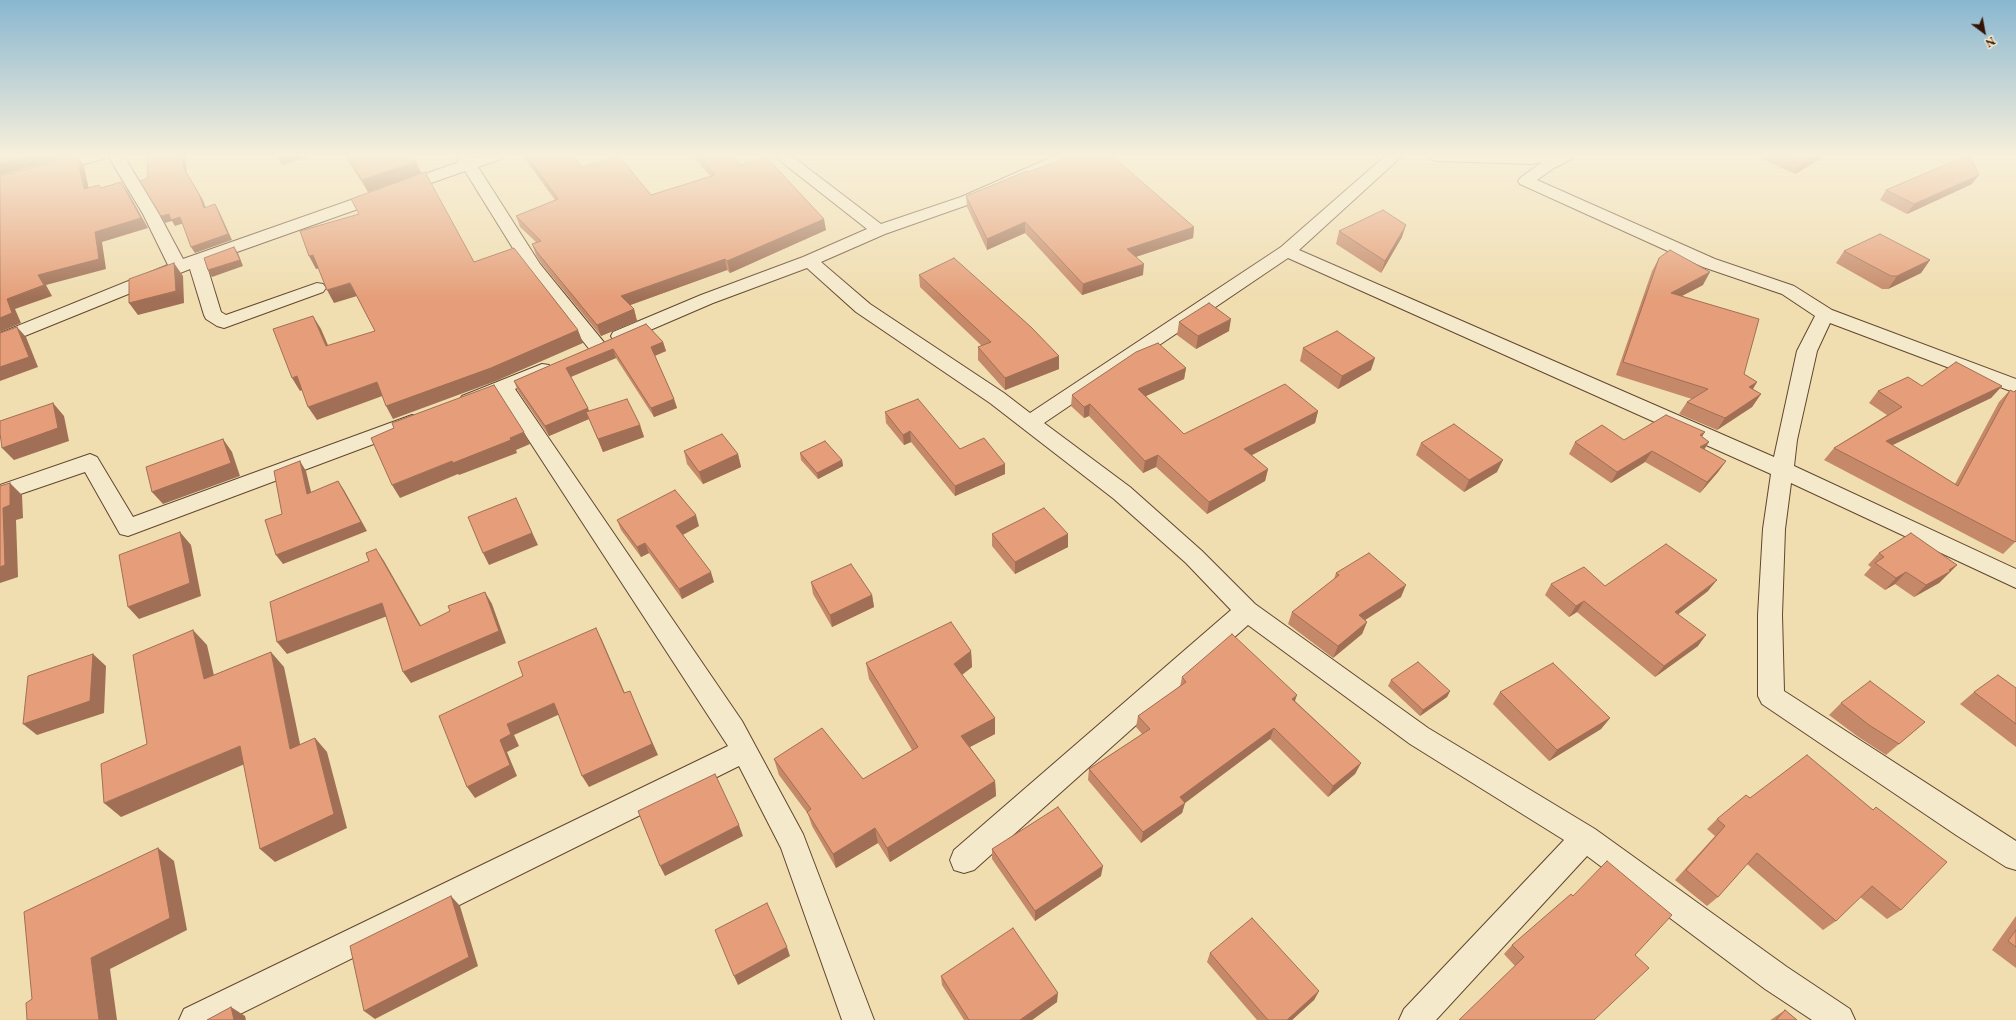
<!DOCTYPE html>
<style>
body{margin:0}
#map{position:relative;width:2016px;height:1020px;overflow:hidden;background:#f0ddb0;font-family:"EB Garamond",serif}
canvas{display:block}
.north{position:absolute;left:1964px;top:12px;width:40px;height:40px;-webkit-text-stroke:3px #f5e9cc;paint-order:stroke;rotate:148deg;font-size:11px;font-weight:700;line-height:16px;text-align:center;color:#331403}
.north::after{content:'';display:block;margin:auto;width:14px;height:18px;background:#331403;clip-path:polygon(50% 0,100% 100%,50% 72%,0 100%)}
</style>
<div id="map">
<canvas width="2016" height="1020"></canvas>
<div class="north">N</div>
</div>
<script>
const c = document.querySelector('canvas').getContext('2d');
c.lineJoin = 'round';
const toPath = rows => new Path2D(rows.map(r => 'M' + r).join(''));
function trace(path, color, width, dash) { c.strokeStyle = color; c.lineWidth = width; c.lineCap = dash ? 'butt' : 'round'; c.setLineDash(dash || []); c.stroke(path); }
function fill(path, color) { c.fillStyle = color; c.fill(path, 'evenodd'); }
const street = toPath([
 [79,156,105,156,103,159,0,187,0,177,79,156],
 [108,156,124,156,159,214,183,259,459,162,455,156,471,156,472,158,479,156,504,156,502,159,478,167,540,264,607,346,604,350,597,352,590,350,527,271,465,171,206,263,221,312,226,315,317,283,323,284,326,288,323,292,224,328,217,326,206,319,204,315,190,269,0,346,0,333,168,265,143,214,108,156],
 [774,156,792,156,881,224,961,197,1054,156,1075,156,1073,159,973,203,885,234,821,262,870,304,1004,393,1030,413,1281,247,1385,156,1402,156,1299,250,1774,457,1797,351,1815,316,1782,294,1703,267,1520,184,1518,181,1520,178,1542,162,1532,164,1436,161,1430,159,1428,156,1574,156,1572,159,1554,168,1537,180,1715,259,1794,286,1832,310,2016,379,2016,393,1830,323,1817,351,1797,440,1794,466,2016,569,2016,588,1791,483,1785,529,1782,615,1784,691,2016,841,2016,870,2006,867,1956,835,1762,704,1758,696,1758,615,1763,529,1771,474,1288,258,1044,423,1130,487,1202,551,1255,604,1428,728,1595,829,1787,967,1850,1009,1855,1020,1812,1020,1765,989,1587,856,1436,1020,1399,1020,1404,1009,1564,840,1410,744,1248,625,974,870,964,873,954,870,950,860,954,850,1231,610,1186,563,1114,499,990,403,856,312,807,268,713,303,627,340,620,342,613,340,611,336,613,332,701,295,803,257,867,229,774,156],
 [542,364,549,365,552,370,549,375,515,389,742,721,803,834,874,1020,842,1020,781,848,739,766,228,1020,179,1020,184,1009,728,746,500,396,469,408,462,406,459,401,462,396,542,364],
 [412,415,419,417,422,422,419,427,128,536,120,534,85,472,0,501,0,485,90,454,97,457,133,517,412,415]
]);
trace(street, '#62462e', 2);
fill(street, '#f5e9cc');
fill(toPath([
 [345,156,413,156,422,174,368,192],
 [523,156,573,156,582,167,651,195,710,176,693,156,733,156,741,165,826,230,730,273,727,270,630,305,634,309,637,321,601,336,541,263,536,255,532,244,536,242,520,227,516,216,555,200],
 [1756,156,1825,156,1795,174],
 [1028,172,1194,227,1193,238,1136,257,1143,275,1082,295,1025,233,987,250,967,207,966,196],
 [1972,184,1907,214,1880,200,1886,190],
 [1339,231,1402,237,1381,273,1336,244],
 [1844,251,1930,260,1921,273,1888,289,1882,289,1836,263],
 [1659,258,1703,285,1682,296,1744,374,1757,382,1753,389,1761,394,1752,407,1717,430,1679,414,1687,402,1692,399,1616,375,1652,271],
 [919,275,1059,369,1005,390,978,360,978,347,982,346,920,287],
 [1179,322,1229,331,1196,349,1177,335],
 [646,324,663,342,666,351,655,356,674,399,677,408,654,417,616,358,571,377,589,411,640,425,644,437,603,452,589,419,549,436,518,391,514,381],
 [1303,348,1371,370,1338,389,1300,361],
 [1186,368,1184,379,1146,396,1184,434,1318,411,1315,423,1252,455,1268,469,1265,481,1207,514,1156,467,1143,473,1089,416,1084,418,1071,406,1072,395],
 [1922,386,2002,386,1991,398,1892,445,1955,484,1999,402,2010,390,2015,542,2003,554,1824,460,1834,448,1887,415,1869,403,1878,391],
 [885,412,960,449,1005,464,1005,474,955,496,911,442,904,445,886,423],
 [1702,437,1709,442,1704,449,1726,461,1718,472,1700,493,1645,462,1611,483,1569,454,1575,442],
 [1421,443,1497,472,1464,492,1416,455],
 [684,451,738,454,741,467,703,484,687,464],
 [800,453,842,460,843,466,818,479,801,460],
 [617,520,699,526,683,535,714,582,682,599,649,553,641,557,621,530],
 [992,534,1068,534,1068,547,1015,574,992,546],
 [1879,553,1957,565,1939,583,1914,597,1895,584,1885,590,1864,575,1871,567,1868,565],
 [1336,573,1401,597,1365,620,1367,622,1362,634,1333,658,1288,624,1292,612,1334,579],
 [811,582,872,595,874,607,832,627,813,594],
 [1551,584,1605,586,1708,591,1678,614,1698,646,1655,677,1577,612,1569,617,1545,595],
 [971,651,972,667,962,675,995,718,995,734,970,747,995,781,996,796,890,862,878,843,836,868,812,826,808,814,779,775,774,759,863,779,912,750,869,679,866,663],
 [1182,677,1295,701,1361,763,1355,774,1328,797,1270,739,1185,803,1182,813,1141,843,1088,780,1089,769,1142,734,1136,727,1138,716,1180,687],
 [1391,680,1450,691,1447,697,1420,716,1388,686],
 [2016,688,2016,747,1960,704,1974,692],
 [1500,692,1610,718,1601,729,1549,761,1493,704],
 [1841,703,1925,722,1886,755,1857,736,1829,715],
 [1750,798,1873,810,1876,807,1901,910,1887,919,1860,897,1836,921,1823,930,1747,864,1718,897,1707,906,1675,880,1715,836,1707,829,1717,819],
 [992,849,1101,876,1035,921,992,859],
 [2016,916,2016,968,1992,950],
 [1512,945,1635,955,1515,966,1504,954],
 [1210,953,1319,991,1314,1000,1292,1020,1257,1020,1207,962],
 [941,976,1057,1002,1032,1020,964,1020,942,985],
 [1785,1010,1797,1020,1770,1020,1772,1019]
]), '#c58868');
fill(toPath([
 [29,156,73,156,0,175,0,164],
 [77,156,84,166,91,199,84,189],
 [182,156,185,156,187,173,203,200,208,214,204,208,183,167],
 [277,156,312,156,282,165],
 [1814,156,1825,156,1795,174,1801,164],
 [416,162,422,174,368,192,362,180],
 [1979,175,1972,184,1907,214,1914,204],
 [121,182,128,192,148,228,102,242,106,269,46,285,52,296,15,309,21,323,0,332,0,318,7,299,95,232],
 [215,204,219,211,232,240,195,253,191,247],
 [169,214,180,217,184,223,175,226,172,221,165,223,161,216],
 [824,219,826,230,730,273,727,261],
 [1025,222,1025,233,987,250,987,239],
 [1406,225,1402,237,1381,273,1385,261],
 [1194,227,1193,238,1126,260,1127,249],
 [234,247,238,253,243,266,212,277,208,270],
 [313,255,320,268,316,269,309,256],
 [725,259,727,270,625,307,621,296],
 [1930,260,1921,273,1888,289,1897,276],
 [174,263,183,276,184,303,138,315,129,303],
 [1144,264,1143,275,1082,295,1083,284],
 [1710,272,1703,285,1664,305,1671,293],
 [350,283,357,296,334,303,327,290],
 [634,309,637,321,601,336,597,325],
 [313,316,321,329,334,359,326,346],
 [1231,319,1229,331,1196,349,1198,336],
 [17,327,26,337,38,367,0,381,0,367],
 [578,330,583,343,496,381,393,419,386,406],
 [663,342,666,351,654,356,651,347],
 [613,349,616,358,570,377,566,368],
 [1059,356,1059,369,1005,390,1005,378],
 [1375,358,1371,370,1338,389,1342,376],
 [1186,368,1184,379,1137,400,1138,389],
 [297,376,305,389,300,391,292,378],
 [377,382,385,395,317,420,308,407],
 [1757,382,1749,395,1749,387],
 [2002,386,1991,398,1876,453,1886,441],
 [1761,394,1752,407,1717,430,1725,418],
 [674,399,677,408,654,417,651,408],
 [53,403,64,416,69,441,14,460,2,448],
 [1090,404,1089,416,1084,418,1084,407],
 [588,408,592,418,586,412,589,419,549,436,545,426],
 [1318,411,1315,423,1242,460,1244,449],
 [640,425,644,437,603,452,598,439],
 [910,431,911,442,904,445,903,435],
 [524,432,530,444,516,450,517,453,459,475,458,474,400,498,392,485],
 [1705,432,1698,443,1700,435],
 [223,439,232,452,240,476,163,504,152,492],
 [1709,442,1702,453,1700,447],
 [1652,451,1645,462,1611,483,1617,472],
 [738,454,741,467,703,484,699,472],
 [1158,455,1156,467,1143,473,1145,461],
 [842,460,843,466,818,479,817,473],
 [1503,460,1497,472,1464,492,1469,480],
 [300,461,306,471,314,504,307,494],
 [1726,461,1718,472,1700,493,1707,482],
 [1005,464,1005,474,955,496,955,486],
 [1268,469,1265,481,1207,514,1209,502],
 [338,481,344,490,367,531,283,564,276,555],
 [10,483,22,495,23,518,16,520,18,577,0,583,0,567,3,508],
 [516,498,538,545,489,565,483,553],
 [696,515,699,526,680,536,676,526],
 [180,532,191,545,201,596,139,619,128,607],
 [1068,534,1068,547,1015,574,1015,562],
 [645,543,649,553,641,557,637,547],
 [376,549,384,561,428,638,420,626],
 [1957,565,1939,583,1914,597,1926,585],
 [711,572,714,582,682,599,679,589],
 [1906,572,1895,584,1885,590,1896,578],
 [1717,580,1708,591,1667,623,1675,612],
 [1406,585,1401,597,1354,627,1359,615],
 [485,592,492,604,506,643,411,683,403,672],
 [872,595,874,607,832,627,830,615],
 [1584,601,1577,612,1569,617,1576,606],
 [382,603,390,615,287,654,277,642],
 [1367,622,1362,634,1333,658,1338,646],
 [596,628,602,640,630,705,624,693],
 [193,630,207,645,218,693,204,679],
 [1706,635,1698,646,1655,677,1664,666],
 [971,651,972,667,955,680,954,664],
 [271,652,284,667,304,763,290,749],
 [93,654,106,666,104,713,37,735,23,724],
 [1450,691,1447,697,1420,716,1423,710],
 [1297,695,1293,707,1292,699],
 [554,703,560,714,514,735,519,746,507,752,517,776,475,798,467,787,500,740,507,724],
 [635,703,658,755,589,787,582,776],
 [995,718,995,734,962,751,961,736],
 [1610,718,1601,729,1549,761,1557,750],
 [1274,728,1270,739,1185,803,1182,813,1141,843,1143,832,1180,797],
 [315,738,327,752,347,828,275,862,260,849],
 [240,746,254,760,121,817,104,803],
 [1361,763,1355,774,1328,797,1333,786],
 [995,781,996,796,890,862,887,848],
 [739,825,743,836,665,876,660,866],
 [875,828,878,843,836,868,833,854],
 [158,848,174,861,187,930,110,969,117,1020,99,1020,91,958],
 [1103,866,1101,876,1035,921,1035,911],
 [451,896,460,906,478,966,375,1019,364,1011],
 [787,947,790,956,738,985,734,976],
 [1319,991,1314,1000,1292,1020,1287,1020],
 [1058,993,1057,1002,1032,1020,1020,1020],
 [231,1007,245,1016,246,1020,234,1020]
]), '#a06f55');
const building = toPath([
 [0,156,29,156,0,164,0,156],
 [77,156,84,189,99,185,101,188,121,182,141,218,95,232,99,259,38,275,44,285,7,299,12,313,0,318,0,176,77,156],
 [147,156,182,156,183,167,199,194,204,208,215,204,228,234,191,247,180,217,171,220,169,214,161,216,140,181,148,178,147,156],
 [347,156,413,156,416,162,362,180,347,156],
 [527,156,573,156,582,167,619,156,651,195,715,175,700,156,733,156,741,165,766,157,824,219,727,261,725,259,621,296,634,309,597,325,537,252,532,244,541,241,516,216,558,199,527,156],
 [1072,156,1112,156,1194,227,1127,249,1144,264,1083,284,1025,222,987,239,966,196,1027,171,1028,172,1072,156],
 [1784,156,1814,156,1801,164,1784,156],
 [1966,156,1970,156,1979,175,1914,204,1886,190,1966,156],
 [425,172,474,262,514,248,578,330,491,368,386,406,377,382,308,407,297,376,292,378,273,329,313,316,326,346,375,331,350,283,327,290,313,255,309,256,300,231,359,214,351,199,425,172],
 [1383,210,1406,225,1385,261,1339,231,1383,210],
 [1880,234,1930,260,1897,276,1891,276,1844,251,1880,234],
 [234,247,240,260,208,270,204,258,234,247],
 [1670,250,1710,272,1671,293,1759,319,1744,374,1757,382,1749,387,1761,394,1725,418,1687,402,1708,389,1623,362,1659,258,1670,250],
 [954,258,1031,327,1059,356,1005,378,978,347,991,342,919,275,954,258],
 [174,263,176,291,129,303,129,279,174,263],
 [1209,303,1231,319,1198,336,1179,322,1209,303],
 [646,324,663,342,651,347,674,399,651,408,613,349,566,368,588,408,545,426,514,381,646,324],
 [17,327,29,357,0,367,0,333,17,327],
 [1337,331,1375,358,1342,376,1303,348,1337,331],
 [1158,343,1186,368,1138,389,1184,434,1285,384,1318,411,1244,449,1268,469,1209,502,1158,455,1145,461,1090,404,1084,407,1072,395,1136,352,1158,343],
 [1956,362,2002,386,1886,441,1958,486,2010,390,2014,392,2016,390,2016,541,2015,542,1834,448,1902,407,1878,391,1908,377,1922,386,1956,362],
 [494,385,524,432,510,438,511,440,453,463,452,461,392,485,371,438,394,428,392,423,494,385],
 [627,399,640,425,598,439,586,412,627,399],
 [918,399,960,449,984,438,1005,464,955,486,910,431,903,435,885,412,918,399],
 [53,403,58,428,2,448,0,433,0,421,53,403],
 [1666,415,1705,432,1700,435,1709,442,1700,447,1726,461,1707,482,1652,451,1617,472,1575,442,1602,425,1624,440,1666,415],
 [1454,424,1503,460,1469,480,1421,443,1454,424],
 [722,434,738,454,699,472,684,451,722,434],
 [223,439,231,463,152,492,146,467,223,439],
 [825,441,842,460,817,473,800,453,825,441],
 [300,461,307,494,338,481,361,522,276,555,265,520,282,514,274,471,300,461],
 [10,483,10,505,3,508,5,565,0,567,0,486,10,483],
 [675,490,696,515,676,526,711,572,679,589,645,543,637,547,617,520,675,490],
 [516,498,532,533,483,553,468,517,516,498],
 [1044,508,1068,534,1015,562,992,534,1044,508],
 [180,532,190,583,128,607,119,555,180,532],
 [1911,533,1957,565,1949,570,1951,571,1926,585,1906,572,1896,578,1875,563,1884,557,1879,553,1911,533],
 [1666,544,1717,580,1675,612,1706,635,1664,666,1584,601,1576,606,1551,584,1584,567,1605,586,1666,544],
 [376,549,420,626,450,611,448,606,485,592,499,631,403,672,382,603,277,642,270,602,369,561,366,553,376,549],
 [1369,553,1406,585,1359,615,1367,622,1338,646,1292,612,1339,575,1336,573,1369,553],
 [851,564,872,595,830,615,811,582,851,564],
 [951,622,971,651,954,664,995,718,961,736,995,781,887,848,875,828,833,854,807,812,811,809,774,759,822,728,863,779,918,747,866,663,951,622],
 [596,628,624,693,630,691,652,744,582,776,554,703,507,724,511,734,500,740,510,765,467,787,439,716,523,676,518,662,596,628],
 [193,630,204,679,271,652,290,749,315,738,334,814,260,849,240,746,104,803,101,764,147,744,133,655,193,630],
 [1232,634,1297,695,1292,699,1361,763,1333,786,1274,728,1180,797,1185,803,1143,832,1089,769,1150,729,1138,716,1186,682,1182,677,1232,634],
 [93,654,90,701,23,724,28,676,93,654],
 [1418,662,1450,691,1423,710,1391,680,1418,662],
 [1553,663,1610,718,1557,750,1500,692,1553,663],
 [1998,675,2016,688,2016,724,1974,692,1998,675],
 [1870,681,1925,722,1899,744,1869,725,1841,703,1870,681],
 [1807,755,1873,810,1876,807,1947,862,1901,910,1872,886,1836,921,1757,853,1718,897,1686,870,1725,826,1717,819,1746,795,1750,798,1807,755],
 [715,774,739,825,660,866,638,811,715,774],
 [1058,807,1103,866,1035,911,992,849,1058,807],
 [158,848,170,918,91,958,99,1020,27,1020,26,1003,32,999,24,912,158,848],
 [1607,861,1672,915,1635,955,1649,968,1594,1020,1459,1020,1524,957,1512,945,1571,894,1573,896,1607,861],
 [451,896,469,957,364,1011,350,946,451,896],
 [767,903,787,947,734,976,715,930,767,903],
 [1252,918,1319,991,1287,1020,1268,1020,1210,953,1252,918],
 [1013,928,1058,993,1020,1020,969,1020,941,976,1013,928],
 [2016,930,2016,947,2008,941,2016,930],
 [231,1007,234,1020,207,1020,231,1007],
 [1785,1010,1797,1020,1776,1020,1785,1010]
]);
fill(building, '#e59e79');
trace(building, '#a06f55', 1);
const sky = c.createLinearGradient(0, 0, 0, 299);
sky.addColorStop(0, '#89b7d0');
sky.addColorStop(0.52, '#f8f0db');
sky.addColorStop(1, '#f8f0db00');
c.fillStyle = sky;
c.fillRect(0, 0, 2016, 299);
</script>
